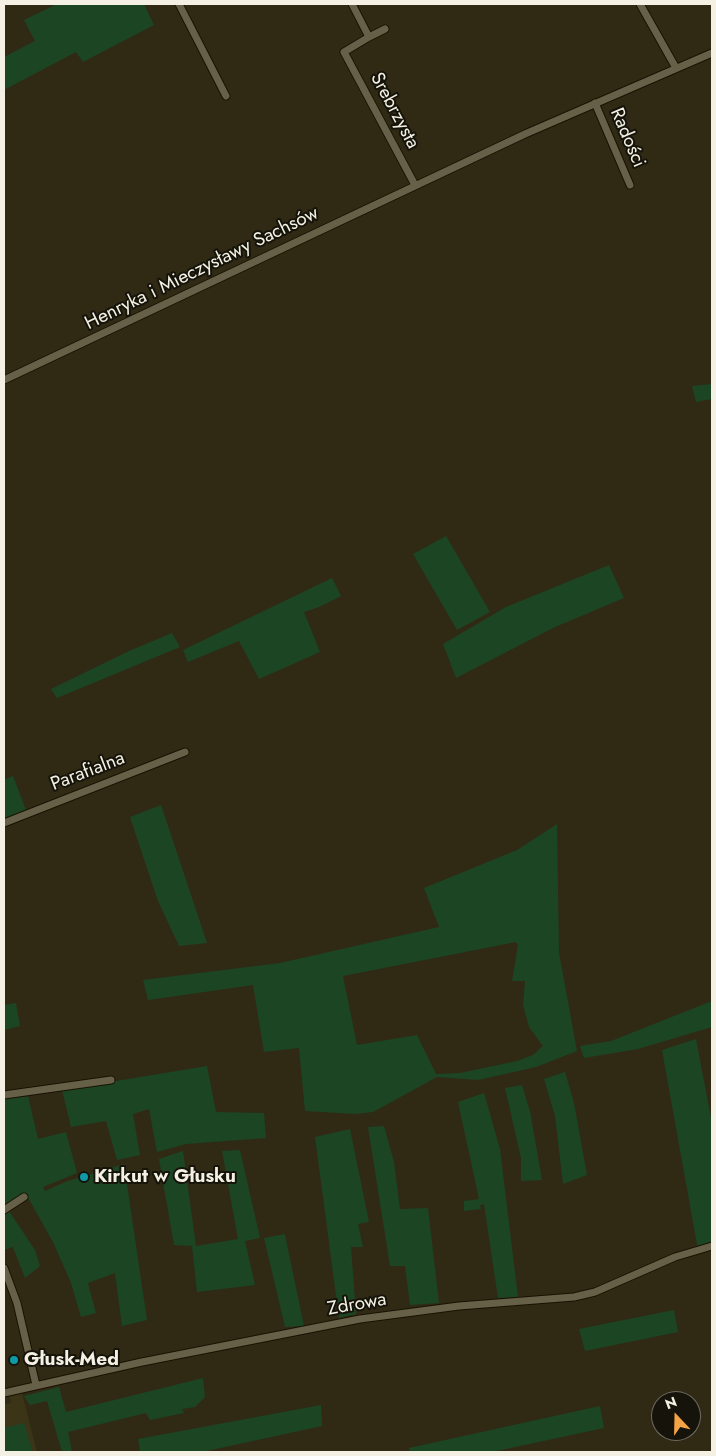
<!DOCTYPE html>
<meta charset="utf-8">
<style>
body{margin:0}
#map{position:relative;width:716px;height:1456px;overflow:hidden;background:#302a15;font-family:Jost,sans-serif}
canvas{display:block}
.frame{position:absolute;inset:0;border:5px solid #f4f1e4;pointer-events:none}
.north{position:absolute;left:651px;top:1391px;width:50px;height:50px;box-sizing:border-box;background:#15130a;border:1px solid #6e6c61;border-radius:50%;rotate:339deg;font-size:14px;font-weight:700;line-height:20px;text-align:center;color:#f4f1e4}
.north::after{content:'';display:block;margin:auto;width:18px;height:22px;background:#f4a444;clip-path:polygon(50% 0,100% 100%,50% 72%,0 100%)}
</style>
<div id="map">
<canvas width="716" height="1456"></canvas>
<div class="frame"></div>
<div class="north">N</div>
</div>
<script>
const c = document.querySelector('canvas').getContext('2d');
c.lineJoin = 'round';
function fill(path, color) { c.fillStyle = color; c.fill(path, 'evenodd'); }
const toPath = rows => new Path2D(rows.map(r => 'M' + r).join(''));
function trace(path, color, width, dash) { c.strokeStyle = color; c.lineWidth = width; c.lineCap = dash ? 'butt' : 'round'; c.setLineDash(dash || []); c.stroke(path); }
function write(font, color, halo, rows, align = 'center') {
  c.font = font + ' Jost,sans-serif'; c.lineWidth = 4; c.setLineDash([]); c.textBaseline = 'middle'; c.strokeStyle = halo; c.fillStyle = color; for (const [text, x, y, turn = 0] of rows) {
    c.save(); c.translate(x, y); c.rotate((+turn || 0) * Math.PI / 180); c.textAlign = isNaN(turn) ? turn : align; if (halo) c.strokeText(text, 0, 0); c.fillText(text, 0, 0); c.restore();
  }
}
fill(toPath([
 [22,1393,37,1452,4,1452,4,1399,5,1404,11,1403,10,1396]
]), '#3b3417');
fill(toPath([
 [57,4,144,4,154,25,83,62,76,52,4,90,4,57,35,41,24,20],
 [712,384,712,399,696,402,692,386],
 [446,536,490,612,457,630,413,554],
 [609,565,624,598,555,627,456,678,443,644,506,607],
 [332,578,341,596,319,607,304,612,320,652,259,679,239,641,188,662,183,650],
 [172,633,180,647,57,698,51,689,129,651],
 [13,776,26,810,4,819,4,780],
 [161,805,207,943,179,946,158,901,130,817],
 [557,824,559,953,577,1051,536,1067,478,1080,437,1077,373,1112,356,1114,305,1111,299,1048,264,1052,253,985,148,1000,143,980,280,963,439,927,424,888,517,850],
 [516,942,518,945,512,981,525,981,523,1005,529,1027,543,1046,533,1055,517,1061,460,1073,436,1074,417,1035,357,1045,343,976],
 [712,1001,712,1027,638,1049,584,1058,580,1046,611,1041],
 [16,1003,20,1026,4,1030,4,1005],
 [696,1039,712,1123,712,1246,698,1250,662,1050],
 [207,1066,216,1112,264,1113,266,1138,186,1144,157,1152,149,1109,133,1114,140,1155,117,1160,106,1121,71,1127,62,1090],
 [565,1072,574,1103,587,1175,563,1184,555,1116,544,1079],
 [522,1085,530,1111,542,1180,521,1181,521,1158,505,1088],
 [484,1093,500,1149,518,1297,498,1298,484,1204,480,1205,481,1209,464,1211,464,1201,479,1199,458,1102],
 [28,1096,38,1139,66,1132,77,1173,43,1187,45,1191,65,1182,124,1164,147,1320,122,1326,115,1273,88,1283,96,1313,81,1317,71,1283,53,1242,26,1194,4,1205,4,1098],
 [384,1126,394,1162,400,1209,428,1208,439,1303,410,1305,405,1266,390,1266,368,1127],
 [350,1129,369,1222,358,1224,363,1247,351,1247,356,1314,339,1318,315,1137],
 [240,1150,260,1238,245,1241,255,1285,197,1292,192,1246,174,1245,159,1159,183,1151,196,1246,238,1239,222,1151],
 [9,1211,35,1250,40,1266,25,1278,13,1247,4,1250,4,1215],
 [285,1234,285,1235,304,1326,285,1327,264,1238],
 [674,1310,678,1332,585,1351,579,1329],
 [203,1378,205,1397,195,1407,182,1409,184,1413,150,1420,146,1413,68,1432,72,1452,62,1452,47,1401,30,1405,24,1396,59,1387,66,1412],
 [321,1405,322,1426,202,1452,140,1452,138,1439],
 [600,1406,604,1428,492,1452,410,1452,409,1448],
 [24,1423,33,1452,4,1452,4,1428]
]), '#1c4524');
const minor = toPath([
 [179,4,226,96],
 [352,4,369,37,344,52,415,185],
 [640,4,676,68],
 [369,37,385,29],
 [595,103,630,185],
 [4,380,525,134,712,53],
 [4,823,185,752],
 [4,1095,111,1080],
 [4,1210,24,1197],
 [4,1268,17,1303,36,1385],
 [4,1393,142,1362,360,1319,459,1306,574,1297,595,1292,675,1257,712,1246]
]);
trace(minor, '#181201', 9);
trace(minor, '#666049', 7);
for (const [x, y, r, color] of [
 [84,1177,5,"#0f9aa8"],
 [14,1360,5,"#0f9aa8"]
]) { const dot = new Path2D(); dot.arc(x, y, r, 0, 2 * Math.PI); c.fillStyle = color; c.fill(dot); trace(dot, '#15130a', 2); }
write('19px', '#f4f1e4', '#15130a', [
 ["Srebrzysta",394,111,62],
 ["Radości",627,138,67],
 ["Henryka i Mieczysławy Sachsów",202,269,-26],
 ["Parafialna",88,772,-21],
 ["Zdrowa",357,1305,-10]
]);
write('bold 19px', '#f4f1e4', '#15130a', [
 ["Kirkut w Głusku",94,1177],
 ["Głusk-Med",24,1360]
], 'left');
</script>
